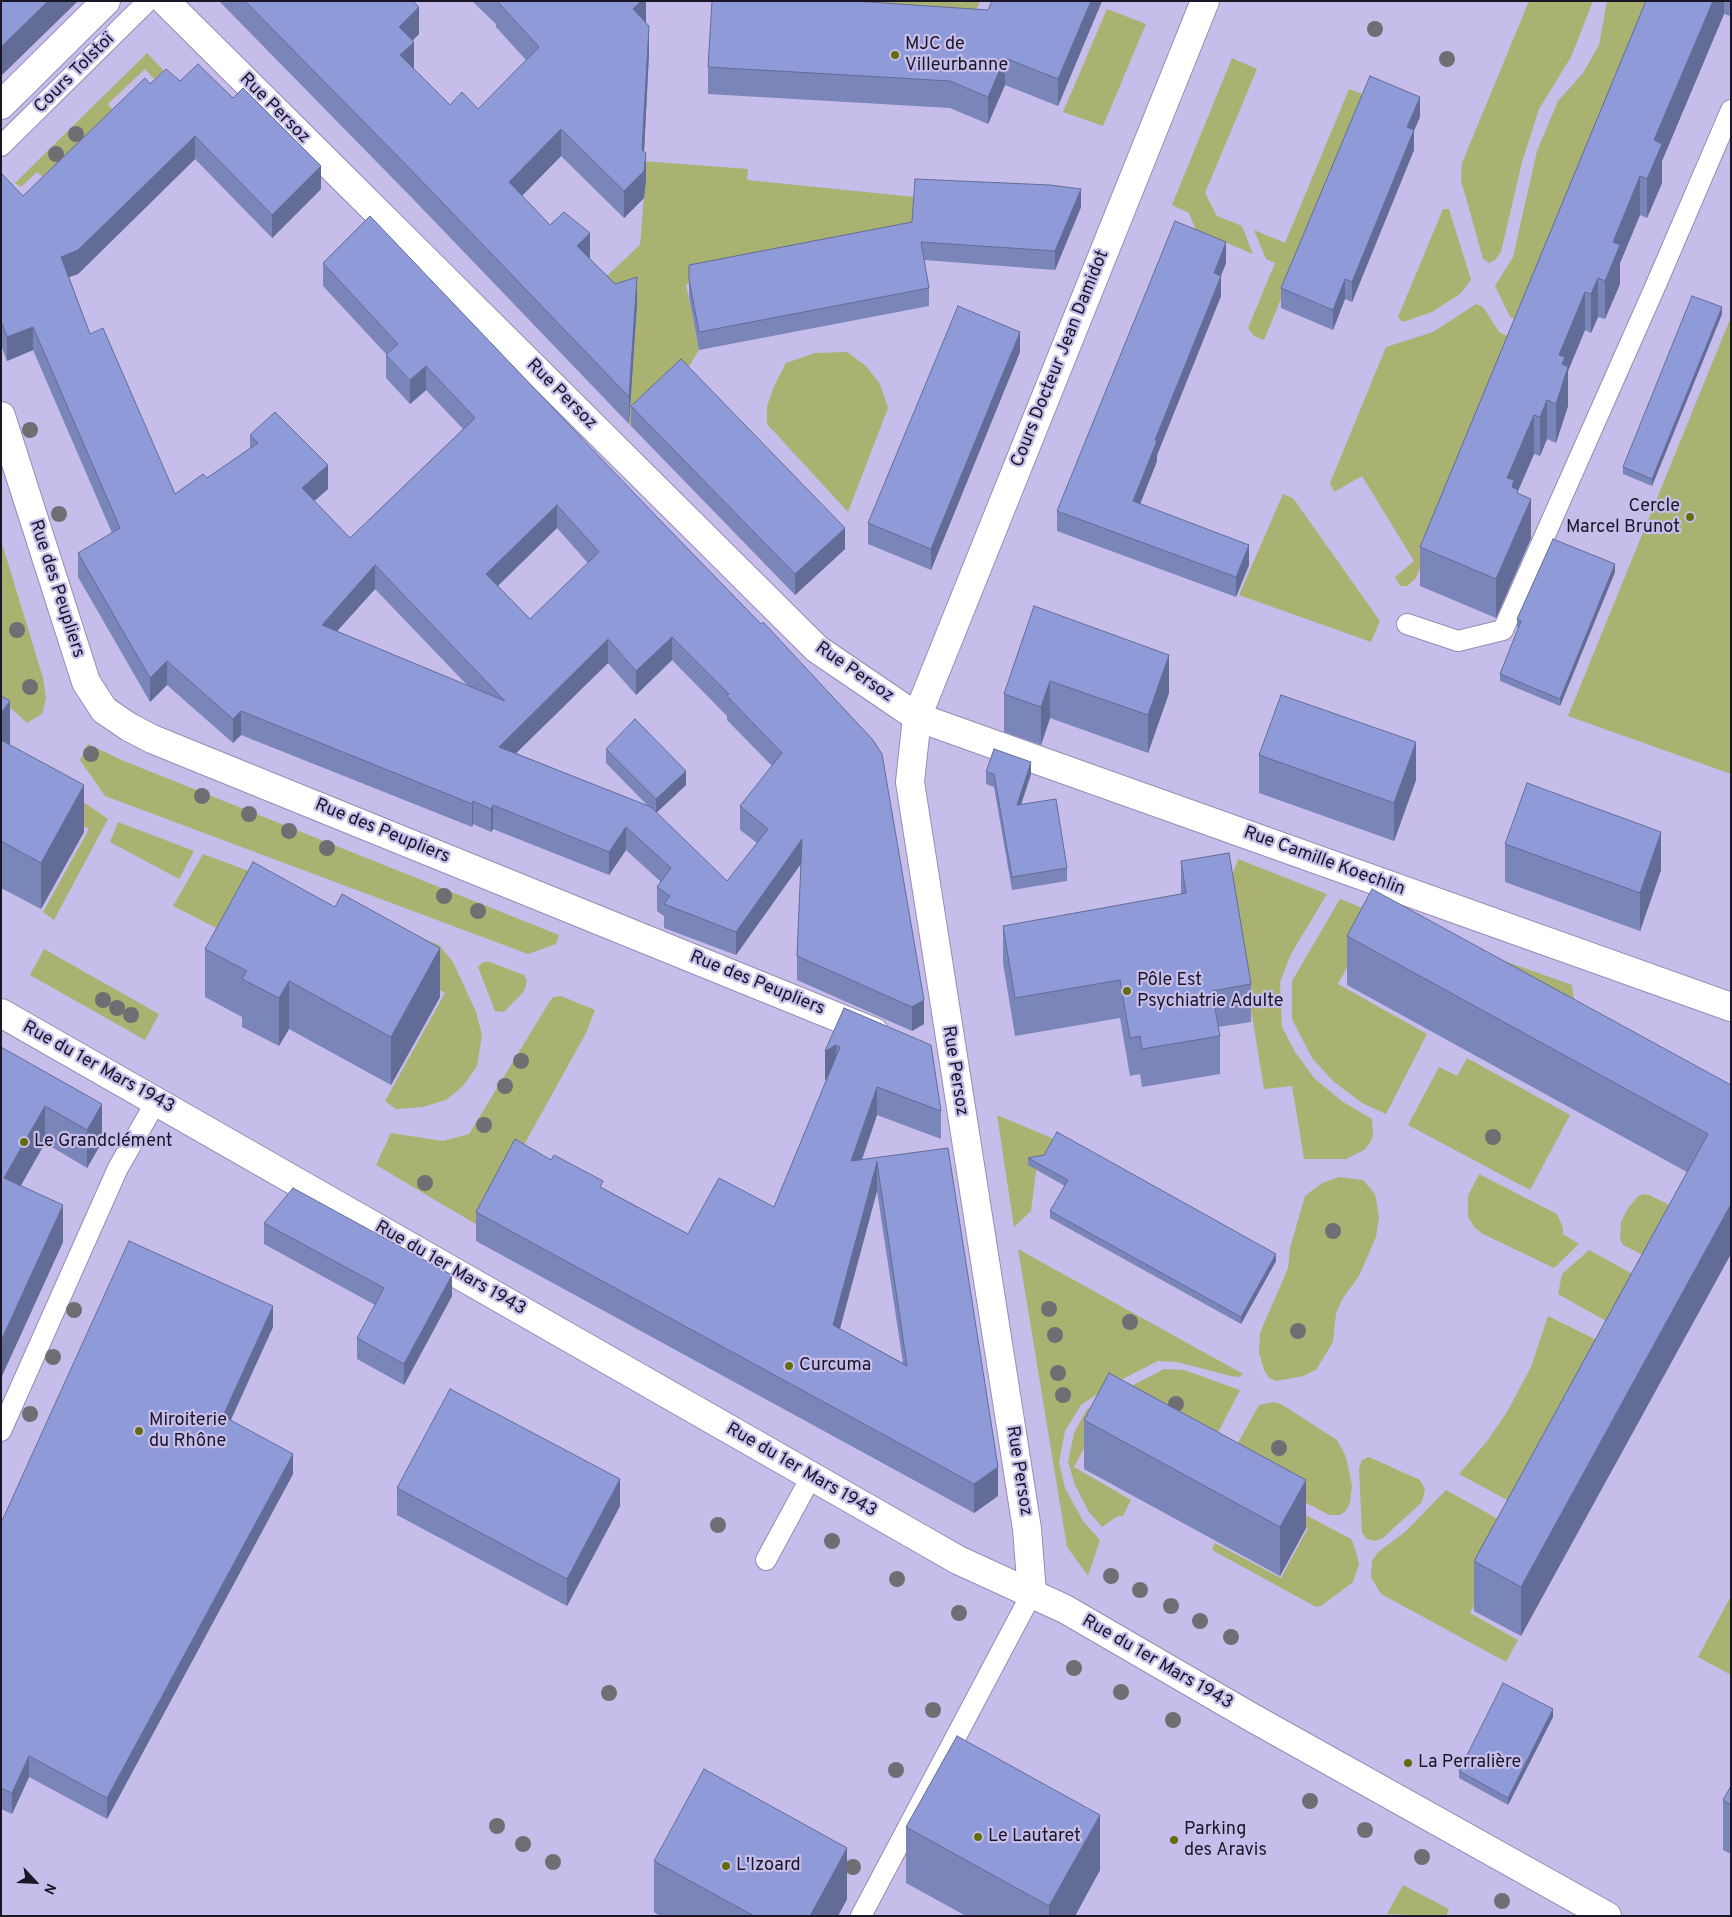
<!DOCTYPE html>
<meta charset="utf-8">
<style>
body{margin:0}
#map{position:relative;width:1732px;height:1917px;overflow:hidden;background:#c6bdea;font-family:Overpass,sans-serif}
canvas{display:block}
.frame{position:absolute;inset:0;border:2px solid #1a1626;pointer-events:none}
.north{position:absolute;left:10px;top:1857px;width:50px;height:50px;-webkit-text-stroke:4px #c6bdea;paint-order:stroke;rotate:115deg;font-size:14px;font-weight:700;line-height:20px;text-align:center;color:#1a1626}
.north::after{content:'';display:block;margin:auto;width:18px;height:22px;background:#1a1626;clip-path:polygon(50% 0,100% 100%,50% 72%,0 100%)}
</style>
<div id="map">
<canvas width="1732" height="1917"></canvas>
<div class="frame"></div>
<div class="north">N</div>
</div>
<script>
const c = document.querySelector('canvas').getContext('2d');
c.lineJoin = 'round';
function fill(path, color) { c.fillStyle = color; c.fill(path, 'evenodd'); }
const toPath = rows => new Path2D(rows.map(r => 'M' + r).join(''));
function trace(path, color, width, dash) { c.strokeStyle = color; c.lineWidth = width; c.lineCap = dash ? 'butt' : 'round'; c.setLineDash(dash || []); c.stroke(path); }
function write(font, color, halo, rows, align = 'center') {
  c.font = font + ' Overpass,sans-serif'; c.lineWidth = 4.5; c.setLineDash([]); c.textBaseline = 'middle'; c.strokeStyle = halo; c.fillStyle = color; for (const [text, x, y, turn = 0] of rows) {
    c.save(); c.translate(x, y); c.rotate((+turn || 0) * Math.PI / 180); c.textAlign = isNaN(turn) ? turn : align; if (halo) c.strokeText(text, 0, 0); c.fillText(text, 0, 0); c.restore();
  }
}
fill(toPath([
 [868,1,980,1,973,18,867,13],
 [1529,1,1593,1,1571,57,1539,109,1522,162,1501,252,1495,260,1489,263,1483,259,1461,180,1462,163],
 [1607,1,1656,1,1522,322,1510,317,1495,286,1513,257,1537,151,1558,101,1583,73,1599,45],
 [1107,9,1146,24,1103,126,1063,112],
 [147,53,164,71,154,79,145,69,108,104,113,110,44,178,37,172,21,187,15,183],
 [1232,58,1257,69,1205,193,1217,216,1242,226,1253,254,1196,230,1189,213,1172,205],
 [1349,89,1365,95,1264,340,1254,336,1248,328,1275,263,1266,259,1254,230,1285,243],
 [643,161,748,169,747,180,915,197,917,240,686,284,699,350,681,380,631,426,629,424,637,305,582,299,640,245,645,185],
 [1443,209,1449,209,1471,280,1460,294,1432,312,1403,322,1398,317],
 [1476,304,1483,307,1499,332,1515,340,1416,578,1407,586,1400,586,1395,577,1414,561,1362,476,1334,492,1330,483,1386,347,1433,332],
 [1731,317,1731,774,1568,716],
 [847,352,866,366,880,384,888,408,848,512,767,424,767,406,775,384,786,363,815,353],
 [1283,494,1293,498,1380,621,1371,642,1239,595],
 [1,540,43,678,46,698,42,714,27,723,1,699],
 [88,744,124,761,559,935,556,944,528,954,105,796,80,760],
 [55,782,108,819,54,920,43,912,89,829,35,797],
 [118,822,194,851,179,879,110,842],
 [203,854,305,892,232,936,173,906],
 [1238,859,1327,894,1291,954,1280,982,1282,1027,1295,1052,1315,1079,1343,1102,1372,1119,1373,1136,1370,1143,1364,1150,1346,1159,1304,1159,1292,1086,1264,1089,1231,888,1228,886],
 [1340,899,1365,909,1365,933,1338,984,1427,1034,1386,1114,1362,1103,1333,1081,1312,1058,1292,1019,1292,981],
 [343,908,439,945,453,962,476,1012,482,1035,477,1066,463,1086,446,1100,423,1107,396,1109,385,1101,445,993,346,938],
 [1454,943,1572,985,1576,1012],
 [44,949,159,1014,145,1040,30,975],
 [483,962,490,962,524,975,527,981,524,991,504,1012,495,1011,478,967],
 [561,996,595,1010,586,1033,479,1226,376,1165,391,1133,443,1141,469,1134,548,1004,553,997],
 [1467,1058,1570,1115,1530,1190,1408,1125,1439,1067,1457,1076],
 [997,1115,1054,1139,1036,1171,1031,1211,1014,1227],
 [1479,1174,1557,1214,1563,1227,1563,1234,1579,1244,1554,1268,1483,1234,1475,1228,1468,1217,1468,1196],
 [1339,1177,1363,1180,1375,1194,1379,1217,1376,1237,1359,1276,1343,1298,1336,1313,1333,1342,1316,1370,1303,1376,1276,1381,1269,1378,1264,1370,1259,1353,1260,1333,1288,1268,1290,1248,1305,1196,1322,1183],
 [1644,1194,1649,1195,1688,1214,1661,1264,1623,1245,1620,1239,1621,1222,1628,1208,1638,1196],
 [1018,1249,1243,1374,1239,1377,1231,1376,1177,1362,1158,1361,1111,1385,1081,1405,1065,1431,1059,1462,1065,1488,1083,1521,1100,1540,1088,1576,1067,1547],
 [1589,1250,1649,1283,1606,1321,1558,1294,1562,1274],
 [1548,1316,1615,1349,1519,1479,1507,1500,1459,1474,1488,1440,1507,1412,1531,1367],
 [1164,1369,1184,1370,1240,1390,1208,1452,1102,1414,1074,1467,1131,1500,1123,1516,1118,1516,1102,1527,1089,1512,1075,1485,1068,1462,1074,1433,1087,1409],
 [1273,1402,1281,1404,1337,1440,1345,1455,1349,1470,1352,1486,1350,1503,1346,1511,1340,1515,1329,1515,1228,1461,1259,1405],
 [1369,1457,1420,1480,1425,1489,1422,1502,1383,1538,1375,1541,1367,1539,1362,1533,1359,1468,1362,1460],
 [1446,1490,1498,1519,1503,1552,1470,1613,1518,1640,1506,1662,1381,1594,1371,1577,1372,1561,1378,1552,1405,1532],
 [1270,1496,1351,1539,1355,1548,1359,1564,1353,1582,1321,1606,1316,1607,1212,1550,1215,1543,1281,1578,1308,1528,1265,1504],
 [1731,1596,1731,1675,1698,1657],
 [1403,1885,1449,1909,1446,1916,1387,1914]
]), '#aab272');
const lane = toPath([
 [1,146,148,1],
 [1407,624,1458,641,1503,630,1655,287,1731,110],
 [1,1431,118,1168,157,1100],
 [766,1560,811,1477],
 [861,1916,1032,1593]
]);
const street = toPath([
 [165,1,817,649,917,717,1731,1007],
 [1,416,86,682,104,710,129,727,152,739,874,1032],
 [1032,1593,1027,1529,910,782,917,717,1205,1]
]);
const secondary = toPath([
 [1,105,106,1],
 [1,1013,958,1560,1065,1609,1251,1717,1607,1916]
]);
trace(lane, '#958cb6', 22);
trace(street, '#958cb6', 30);
trace(secondary, '#958cb6', 30);
trace(lane, '#fff', 20);
trace(street, '#fff', 28);
trace(secondary, '#fff', 28);
c.fillStyle = '#706e72';
for (const [x, y] of [
 [1375,29],
 [1447,59],
 [76,134],
 [56,154],
 [30,430],
 [59,514],
 [17,630],
 [30,687],
 [91,754],
 [202,796],
 [249,814],
 [289,831],
 [327,848],
 [444,896],
 [478,911],
 [103,1000],
 [117,1008],
 [131,1015],
 [521,1061],
 [505,1086],
 [484,1125],
 [1493,1137],
 [425,1183],
 [1333,1231],
 [1049,1309],
 [74,1310],
 [1130,1322],
 [1298,1331],
 [1055,1335],
 [53,1357],
 [1058,1373],
 [1063,1395],
 [1176,1404],
 [30,1414],
 [1279,1448],
 [718,1525],
 [832,1541],
 [1111,1576],
 [897,1579],
 [1140,1590],
 [1171,1606],
 [959,1613],
 [1200,1621],
 [1231,1637],
 [1074,1668],
 [1121,1692],
 [609,1693],
 [933,1710],
 [1173,1720],
 [896,1770],
 [1310,1801],
 [497,1826],
 [1365,1830],
 [523,1844],
 [1422,1857],
 [553,1862],
 [853,1867],
 [1502,1901]
]) { c.beginPath(); c.arc(x, y, 8, 0, 2 * Math.PI); c.fill(); }
fill(toPath([
 [219,1,415,1,414,2,419,34,413,40,414,69,450,105,478,109,526,60,496,27,496,24,472,1,646,1,646,23,649,53,644,151,646,180,644,198,624,218,561,156,522,196,550,225,590,259,637,304,629,424,415,201],
 [1102,1,1058,106,1005,85,988,124,950,108,708,94,708,67,988,10],
 [1646,1,1731,1,1730,16,1724,14,1662,161,1662,183,1647,218,1640,215,1620,263,1620,284,1605,319,1598,317,1591,333,1585,330,1568,371,1568,406,1556,443,1547,439,1540,456,1534,454,1518,491,1518,493,1531,538,1496,618,1420,586,1420,547],
 [180,81,321,189,272,238,195,159,78,274,69,277,90,334,175,494,207,478,250,448,250,435,328,489,314,501,350,538,463,429,426,390,410,404,386,378,386,354,323,286,323,263,655,515,761,624,924,1024,912,1031,797,980,797,956,801,864,736,955,664,928,664,916,657,911,657,887,661,882,626,850,609,875,493,829,491,832,473,824,472,827,241,735,233,743,167,685,150,702,78,577,78,553,112,533,33,350,7,361,1,345,1,173,23,196,150,84],
 [557,528,588,563,530,619,498,586],
 [375,589,468,686,337,631],
 [672,660,727,716,727,720,772,766,740,806,740,830,757,843,727,881,656,813,686,785,606,749,606,763,649,807,516,753,608,663,636,695],
 [1420,117,1414,130,1414,150,1352,302,1345,299,1333,330,1281,308,1281,288],
 [1081,207,1055,270,924,260,929,288,929,306,699,350,689,297,689,279],
 [1226,263,1221,276,1221,296,1157,455,1157,461,1140,504,1249,565,1236,597,1057,531,1057,511],
 [1722,314,1652,486,1623,474,1623,467],
 [1020,352,931,570,868,544,868,523],
 [631,406,845,549,795,595,631,426],
 [1615,572,1560,706,1500,681,1500,674,1519,627,1517,627,1517,619],
 [1034,606,1169,693,1148,753,1050,718,1041,745,1004,732,1004,694],
 [1,696,10,745,84,832,41,909,1,888],
 [1259,755,1416,780,1394,841,1259,793],
 [986,772,1031,774,1021,804,1067,868,1067,881,1012,890,994,787,986,784],
 [1505,844,1661,870,1640,931,1505,882],
 [1181,861,1251,984,1251,1022,1218,1027,1220,1036,1220,1074,1142,1087,1140,1074,1130,1076,1120,1018,1015,1036,1003,963,1003,926,1181,894],
 [1347,936,1731,1085,1521,1636,1474,1611,1474,1561,1687,1172,1347,985],
 [205,949,440,997,391,1085,289,1029,279,1046,242,1027,242,1017,205,997],
 [844,1008,941,1111,941,1139,877,1115,862,1160,948,1148,998,1496,974,1513,476,1241,476,1212,551,1160,688,1234,774,1207,827,1079,825,1080],
 [877,1191,903,1363,840,1329],
 [1,1047,102,1142,87,1168,45,1143,21,1185,63,1242,1,1378],
 [1028,1158,1276,1261,1241,1324,1050,1218,1050,1211,1065,1186,1028,1165],
 [264,1223,452,1296,404,1385,357,1359,357,1338,375,1305,264,1244],
 [273,1327,231,1420,293,1474,107,1819,29,1777,12,1814,1,1809,1,1523],
 [1084,1420,1306,1528,1280,1576,1084,1469],
 [397,1488,620,1506,567,1606,397,1515],
 [1553,1717,1508,1805,1459,1778,1459,1771],
 [1731,1786,1731,1854,1723,1850,1723,1800],
 [906,1827,1100,1870,1075,1916,966,1916,906,1883],
 [654,1861,847,1899,838,1916,660,1916,654,1912]
]), '#7a85ba');
fill(toPath([
 [48,1,78,1,1,76,1,47],
 [641,1,646,1,646,23,633,9],
 [1091,1,1102,1,1058,106,1058,79],
 [1713,1,1724,1,1724,14,1662,161,1662,183,1647,218,1647,179,1654,140],
 [419,7,419,34,399,54,399,27],
 [649,26,649,53,643,173,646,153,646,180,644,198,624,218,624,191,642,150],
 [414,42,414,69,400,55],
 [1005,58,1005,85,988,124,988,97],
 [1420,97,1420,117,1407,147,1407,127],
 [561,129,561,156,509,209,509,182],
 [1414,130,1414,150,1352,302,1352,282],
 [195,136,195,159,78,274,61,280,61,257],
 [321,166,321,189,272,238,272,215],
 [1640,176,1640,215,1620,263,1620,284,1605,319,1605,281,1613,242],
 [1081,189,1081,207,1055,270,1055,251],
 [590,233,590,260,577,246],
 [1226,242,1226,263,1214,293,1214,273],
 [1221,276,1221,296,1157,455,1157,461,1133,522,1133,501,1155,440],
 [637,277,637,304,629,424,629,397],
 [1598,278,1598,317,1591,333,1591,294],
 [1345,279,1345,299,1333,330,1333,310],
 [1585,292,1585,330,1568,371,1568,406,1556,443,1556,404,1559,355],
 [1722,307,1722,314,1652,486,1652,479],
 [33,327,33,350,7,361,7,337],
 [1020,332,1020,352,931,570,931,549],
 [426,366,426,390,410,404,410,380],
 [1547,400,1547,439,1540,456,1540,417],
 [1534,415,1534,454,1518,491,1518,528,1531,499,1531,538,1496,618,1496,579,1507,478],
 [328,465,328,489,302,512,302,488],
 [557,505,557,528,486,597,486,574],
 [845,528,845,549,795,595,795,574],
 [1249,545,1249,565,1236,597,1236,577],
 [1615,564,1615,572,1560,706,1560,699],
 [375,565,375,589,322,648,322,625],
 [672,637,672,660,636,695,636,671],
 [608,639,608,663,499,770,499,747],
 [1169,655,1169,693,1148,753,1148,715],
 [167,661,167,685,150,702,150,678],
 [1050,681,1050,718,1041,745,1041,707],
 [10,701,10,747,1,760,1,713],
 [241,711,241,735,233,743,233,719],
 [1416,742,1416,780,1394,841,1394,803],
 [1031,762,1031,774,1017,817,1017,805],
 [686,771,686,785,656,813,656,799],
 [84,785,84,832,41,909,41,863],
 [473,801,473,824,472,827,472,804],
 [493,805,493,829,491,832,491,809],
 [626,827,626,850,609,875,609,852],
 [1661,832,1661,870,1640,931,1640,893],
 [802,839,802,862,736,955,736,932],
 [440,948,440,997,391,1085,391,1037],
 [289,981,289,1029,279,1046,279,998],
 [924,1000,924,1024,912,1031,912,1007],
 [836,1045,836,1074,825,1080,825,1051],
 [877,1087,877,1115,851,1190,851,1161],
 [102,1104,102,1142,87,1168,87,1130],
 [45,1106,45,1143,4,1215,4,1178],
 [877,1162,877,1191,833,1354,833,1325],
 [1731,1204,1731,1254,1521,1636,1521,1587],
 [63,1205,63,1242,1,1378,1,1341],
 [1276,1254,1276,1261,1241,1324,1241,1317],
 [452,1275,452,1296,404,1385,404,1364],
 [273,1306,273,1327,223,1436,223,1416],
 [293,1454,293,1474,107,1819,107,1798],
 [998,1467,998,1496,974,1513,974,1484],
 [620,1479,620,1506,567,1606,567,1579],
 [1306,1480,1306,1528,1280,1576,1280,1527],
 [1553,1709,1553,1717,1508,1805,1508,1798],
 [29,1756,29,1777,12,1814,12,1793],
 [1100,1815,1100,1870,1075,1916,1049,1916,1049,1906],
 [847,1848,847,1899,838,1916,810,1916]
]), '#636c97');
const building = toPath([
 [1,1,48,1,1,47,1,1],
 [245,1,413,1,419,7,399,27,414,42,400,55,450,105,462,92,478,109,539,47,497,1,641,1,633,9,649,26,642,150,646,153,644,171,624,191,561,129,509,182,550,225,564,212,590,233,577,246,615,284,637,277,629,397,415,174,245,1],
 [712,1,854,1,988,10,992,1,1091,1,1058,79,1005,58,988,97,950,81,708,67,712,1],
 [1646,1,1713,1,1654,140,1662,144,1647,179,1640,176,1613,242,1620,245,1605,281,1598,278,1591,294,1585,292,1559,355,1565,357,1562,364,1568,367,1556,404,1547,400,1540,417,1534,415,1507,478,1514,480,1512,487,1518,490,1517,493,1531,499,1496,579,1420,547,1646,1],
 [198,64,233,98,243,88,321,166,272,215,195,136,78,250,61,257,90,334,103,328,175,494,203,474,207,478,258,443,250,435,275,412,328,465,302,488,350,538,475,418,426,366,410,380,386,355,398,344,323,263,370,216,655,515,761,624,763,622,873,740,882,754,924,1000,912,1007,797,956,802,839,736,932,664,904,670,896,657,887,671,868,626,827,609,852,493,805,491,809,473,801,472,804,241,711,233,719,167,661,150,678,78,553,120,528,33,327,7,337,1,321,1,173,23,196,145,78,150,84,166,69,180,81,198,64],
 [557,505,599,552,530,619,486,574,557,505],
 [375,565,505,701,322,625,375,565],
 [672,637,729,694,727,696,782,753,740,806,768,829,727,881,651,807,499,747,608,639,636,671,672,637],
 [1370,76,1420,97,1407,127,1414,130,1352,282,1345,279,1333,310,1281,288,1370,76],
 [915,179,1050,185,1081,189,1055,251,921,242,929,288,699,332,689,279,689,265,912,222,915,179],
 [1175,221,1226,242,1214,273,1221,276,1155,440,1157,441,1133,501,1249,545,1236,577,1057,511,1175,221],
 [1692,296,1722,307,1652,479,1623,467,1692,296],
 [958,306,1020,332,931,549,868,523,958,306],
 [681,359,845,528,795,574,631,406,681,359],
 [1553,539,1615,564,1560,699,1500,674,1521,621,1517,619,1553,539],
 [1034,606,1169,655,1148,715,1050,681,1041,707,1004,694,1034,606],
 [1281,695,1416,742,1394,803,1259,755,1281,695],
 [1,696,10,701,1,713,1,696],
 [635,719,686,771,656,799,606,749,635,719],
 [1,740,84,785,41,863,1,841,1,740],
 [994,749,1031,762,1017,805,1056,799,1067,868,1012,877,994,774,986,772,994,749],
 [1527,783,1661,832,1640,893,1505,844,1527,783],
 [1229,853,1251,984,1212,991,1220,1036,1142,1049,1140,1036,1130,1038,1120,980,1015,998,1003,926,1186,893,1181,861,1229,853],
 [253,862,335,907,342,894,440,948,391,1037,289,981,279,998,242,979,247,971,205,949,253,862],
 [1372,889,1731,1085,1731,1204,1521,1587,1474,1561,1708,1134,1347,936,1372,889],
 [844,1008,931,1045,941,1111,877,1087,851,1161,948,1148,998,1467,974,1484,476,1212,515,1139,551,1160,554,1155,603,1181,600,1187,688,1234,719,1178,774,1207,840,1047,836,1045,825,1051,844,1008],
 [877,1162,907,1366,833,1325,877,1162],
 [1,1047,102,1104,87,1130,45,1106,4,1178,63,1205,1,1341,1,1047],
 [1057,1132,1276,1254,1241,1317,1050,1211,1068,1180,1028,1158,1044,1155,1057,1132],
 [293,1188,452,1275,404,1364,357,1338,384,1288,264,1223,293,1188],
 [129,1241,273,1306,223,1416,293,1454,107,1798,29,1756,12,1793,1,1788,1,1523,129,1241],
 [1109,1373,1306,1480,1280,1527,1084,1420,1109,1373],
 [450,1389,620,1479,567,1579,397,1488,450,1389],
 [1503,1683,1553,1709,1508,1798,1459,1771,1503,1683],
 [957,1736,1100,1815,1049,1906,906,1827,957,1736],
 [704,1769,847,1848,810,1916,754,1916,654,1861,704,1769],
 [1731,1786,1731,1805,1723,1800,1731,1786]
]);
fill(building, '#8e9bd8');
trace(building, '#636c97', 1);
for (const [x, y, r, color] of [
 [895,55,5,"#646c10"],
 [1690,517,5,"#646c10"],
 [1127,991,5,"#646c10"],
 [24,1142,5,"#646c10"],
 [789,1366,5,"#646c10"],
 [139,1431,5,"#646c10"],
 [1408,1763,5,"#646c10"],
 [978,1837,5,"#646c10"],
 [1174,1840,5,"#646c10"],
 [726,1866,5,"#646c10"]
]) { const dot = new Path2D(); dot.arc(x, y, r, 0, 2 * Math.PI); c.fillStyle = color; c.fill(dot); trace(dot, '#c6bdea', 2); }
write('18px', '#1a1626', '#c6bdea', [
 ["MJC de",905,45],
 ["Villeurbanne",905,66],
 ["Cercle",1680,507,"right"],
 ["Marcel Brunot",1680,528,"right"],
 ["Pôle Est",1137,981],
 ["Psychiatrie Adulte",1137,1002],
 ["Le Grandclément",34,1142],
 ["Curcuma",799,1366],
 ["Miroiterie",149,1421],
 ["du Rhône",149,1442],
 ["La Perralière",1418,1763],
 ["Parking",1184,1830],
 ["des Aravis",1184,1851],
 ["Le Lautaret",988,1837],
 ["L'Izoard",736,1866]
], 'left');
write('18px', '#1a1626', '#c6bdea', [
 ["Cours Tolstoï",75,74,-45],
 ["Rue Persoz",274,109,45],
 ["Cours Docteur Jean Damidot",1061,359,-68],
 ["Rue Persoz",561,395,45],
 ["Rue des Peupliers",56,589,72],
 ["Rue Persoz",854,673,35],
 ["Rue des Peupliers",382,832,22],
 ["Rue Camille Koechlin",1324,862,20],
 ["Rue des Peupliers",757,984,22],
 ["Rue du 1er Mars 1943",98,1068,29],
 ["Rue Persoz",954,1071,81],
 ["Rue du 1er Mars 1943",450,1269,30],
 ["Rue du 1er Mars 1943",801,1471,30],
 ["Rue Persoz",1018,1471,81],
 ["Rue du 1er Mars 1943",1157,1663,30]
]);
</script>
